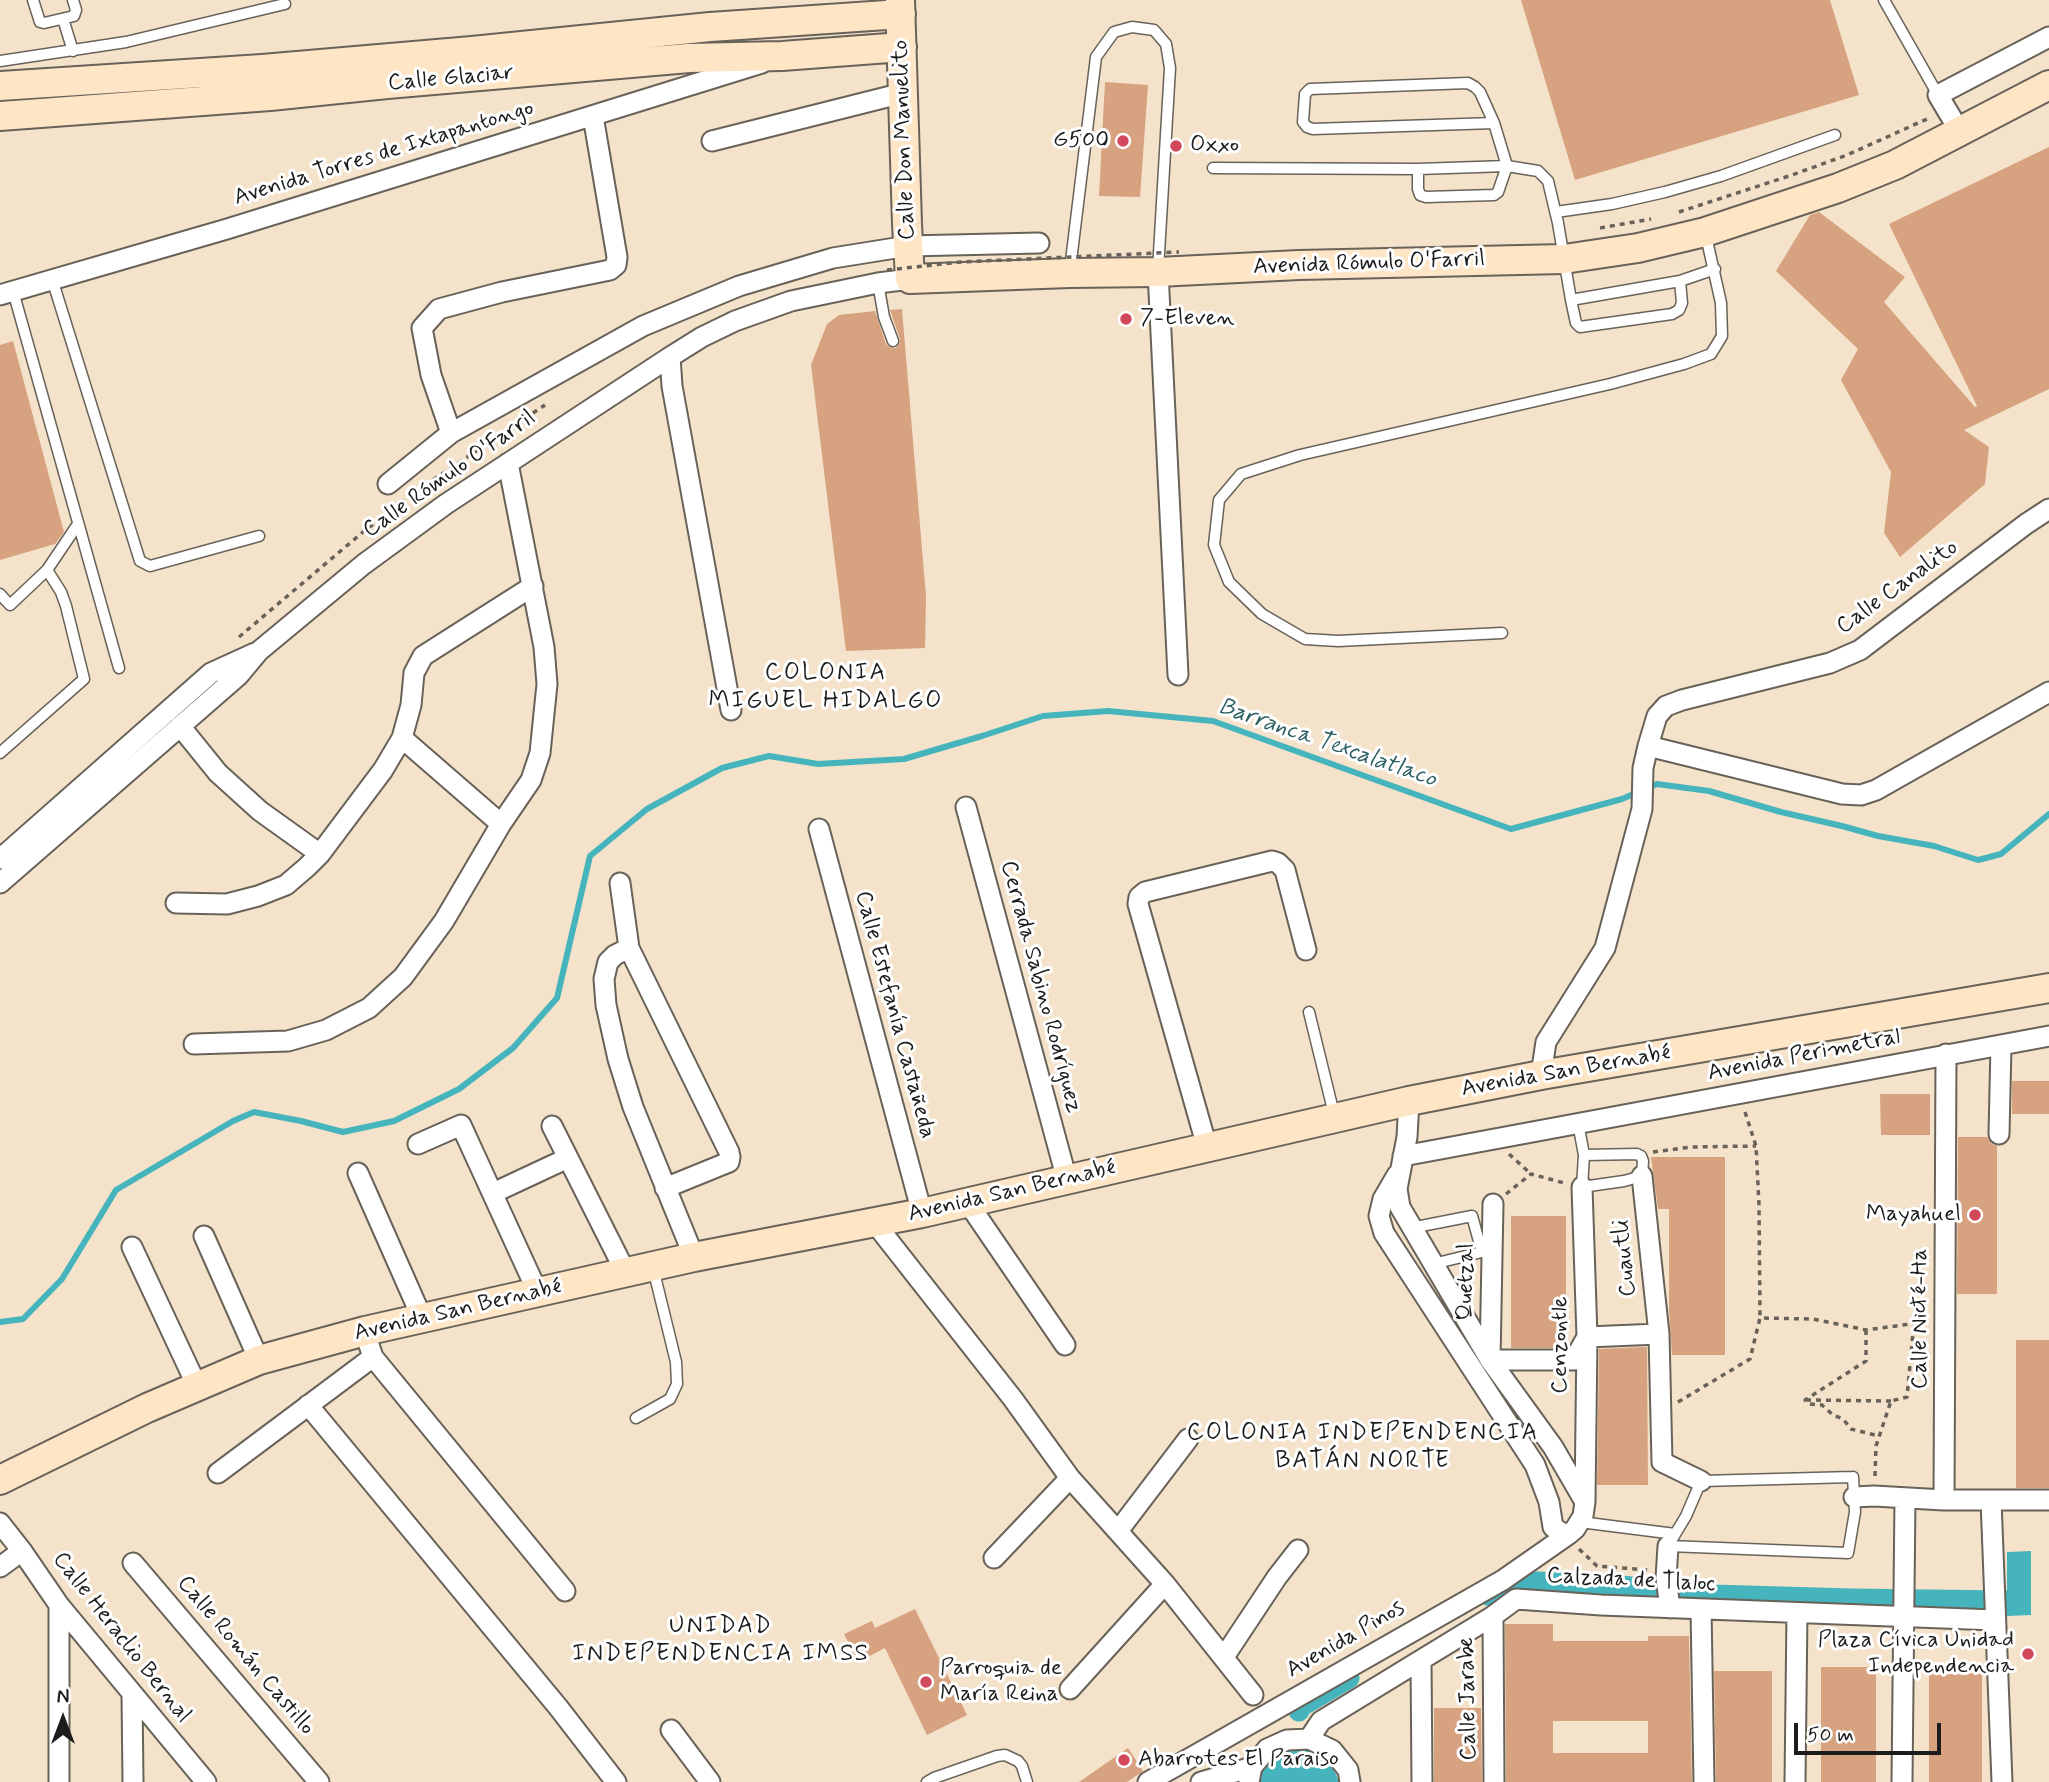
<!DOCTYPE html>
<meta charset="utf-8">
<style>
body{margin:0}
#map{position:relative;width:2049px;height:1782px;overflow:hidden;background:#f4e3ca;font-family:Mynerve,sans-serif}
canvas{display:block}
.north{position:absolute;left:28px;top:1684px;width:70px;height:70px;-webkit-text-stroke:5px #fff;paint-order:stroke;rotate:0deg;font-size:19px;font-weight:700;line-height:28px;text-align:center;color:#1c1c1c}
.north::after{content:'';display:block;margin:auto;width:24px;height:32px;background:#1c1c1c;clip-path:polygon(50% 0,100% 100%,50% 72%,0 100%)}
.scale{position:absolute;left:1794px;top:1723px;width:147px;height:32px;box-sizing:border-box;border:4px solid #1c1c1c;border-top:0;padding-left:9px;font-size:21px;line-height:24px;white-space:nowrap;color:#1c1c1c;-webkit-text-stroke:5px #fff;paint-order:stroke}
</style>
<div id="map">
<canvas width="2049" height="1782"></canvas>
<div class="north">N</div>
<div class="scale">50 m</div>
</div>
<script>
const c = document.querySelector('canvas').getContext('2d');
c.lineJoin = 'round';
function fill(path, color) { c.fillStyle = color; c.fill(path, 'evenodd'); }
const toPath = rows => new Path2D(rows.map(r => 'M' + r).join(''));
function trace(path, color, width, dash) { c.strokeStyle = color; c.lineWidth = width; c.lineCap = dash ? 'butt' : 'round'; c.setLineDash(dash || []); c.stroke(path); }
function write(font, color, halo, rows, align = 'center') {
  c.font = font + ' Mynerve,sans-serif'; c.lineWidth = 6; c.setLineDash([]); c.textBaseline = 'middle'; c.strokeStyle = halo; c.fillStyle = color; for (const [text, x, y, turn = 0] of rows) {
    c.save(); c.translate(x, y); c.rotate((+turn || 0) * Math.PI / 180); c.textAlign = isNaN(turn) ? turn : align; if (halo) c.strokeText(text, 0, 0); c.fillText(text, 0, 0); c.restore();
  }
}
fill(toPath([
 [2031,1551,2031,1615,2007,1616,2007,1552],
 [1288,1749,1303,1749,1317,1753,1328,1762,1336,1774,1339,1782,1256,1782,1258,1775,1265,1763,1275,1755]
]), '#45b4bc');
trace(toPath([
 [0,1322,23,1319,62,1279,116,1190,233,1121,254,1112,301,1121,343,1132,394,1121,459,1089,513,1048,557,998,590,856,647,809,722,768,769,756,818,764,904,759,982,736,1043,716,1108,711,1213,721,1511,829,1622,799,1657,784,1709,791,1781,812,1842,826,1878,836,1934,846,1978,860,2001,854,2049,814]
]), '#45b4bc', 6);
trace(toPath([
 [1488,1595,1505,1585,1537,1582,1611,1585,1713,1595,1852,1599,2007,1601],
 [1299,1711,1300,1707,1349,1678]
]), '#45b4bc', 21);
fill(toPath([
 [1521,0,1830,0,1859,95,1575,180],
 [1105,82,1148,85,1140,197,1099,196],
 [2049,147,2049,389,1964,430,1989,447,1985,484,1900,557,1884,533,1891,472,1841,380,1858,349,1776,271,1810,215,1819,212,1905,277,1884,302,1975,407,1977,406,1889,224],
 [902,309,926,597,925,648,846,651,811,365,827,324,839,315,875,311,886,344,891,348,896,348,900,343,900,339,890,310],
 [13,341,64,532,55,544,0,560,0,345],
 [2012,1081,2049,1081,2049,1114,2012,1114],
 [1880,1094,1930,1094,1930,1135,1881,1135],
 [1958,1137,1987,1137,1992,1144,1997,1146,1997,1294,1957,1294],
 [1651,1157,1725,1157,1725,1355,1672,1355,1669,1311,1669,1209,1658,1209],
 [1511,1216,1566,1216,1566,1348,1511,1348],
 [2016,1340,2049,1340,2049,1488,2016,1488],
 [1643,1347,1647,1347,1648,1485,1597,1485,1599,1349],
 [915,1609,967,1715,927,1735,885,1648,858,1662,844,1634,872,1621,875,1628],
 [1505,1624,1553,1624,1553,1641,1648,1641,1648,1636,1689,1636,1692,1782,1506,1782],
 [1553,1721,1648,1721,1648,1753,1553,1753],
 [1929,1665,1982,1665,1982,1782,1929,1782],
 [1821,1667,1876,1667,1876,1782,1821,1782],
 [1714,1671,1772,1671,1772,1782,1716,1782],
 [1434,1708,1481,1708,1482,1782,1434,1782],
 [1128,1748,1143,1771,1139,1774,1127,1782,1079,1782]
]), '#d6a27f');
const lane = toPath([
 [33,0,40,22,44,23,74,16,76,10,73,0],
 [1884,0,1938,95],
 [63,19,73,51],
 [0,61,126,42,285,4],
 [1213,168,1418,169,1507,166,1538,171,1548,181,1558,223,1571,300,1576,323,1580,327,1672,314,1679,310,1682,303,1680,281],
 [1418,169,1418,189,1420,195,1426,197,1494,195,1498,192,1507,166,1494,123,1480,92,1475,87,1468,83,1310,89,1305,94,1303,122,1307,127,1313,129,1494,123],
 [1556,212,1612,204,1665,192,1721,176,1835,135],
 [1070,269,1096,57,1114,32,1132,27,1154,30,1166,44,1170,68,1158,270],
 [52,279,140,561,150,566,259,536],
 [878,283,884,317,893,341],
 [13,291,119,668],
 [1571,300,1680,281,1715,269],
 [0,594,10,605,47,570],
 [1502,633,1338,641,1305,639,1262,614,1229,582,1214,545,1219,500,1241,474,1300,455,1610,384,1684,364,1711,354,1722,336,1721,303,1706,236],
 [0,753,84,679,66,606,61,592,47,570,78,524],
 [1309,1012,1334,1114],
 [1578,1123,1584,1155,1582,1187,1624,1181,1642,1176,1643,1161,1641,1156,1637,1154,1584,1155],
 [1411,1228,1472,1216,1482,1252,1433,1264],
 [636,1418,670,1399,677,1384,676,1362,653,1268],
 [1853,1477,1855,1512,1848,1553,1668,1546,1686,1516,1701,1481,1853,1477],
 [1580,1522,1675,1534],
 [927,1782,934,1778,997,1756,1005,1755,1018,1761,1022,1766,1027,1782]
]);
const street = toPath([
 [1960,132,1938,95,2049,37],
 [712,141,903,93],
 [1158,272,1178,675],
 [0,295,227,229,762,63],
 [670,357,672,386,731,710],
 [451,433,431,375,422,328,439,309,502,292,610,270,616,265,617,257,593,116],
 [388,484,451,433,643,326,739,286,833,258,908,246,1039,243],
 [180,726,218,773,260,811,320,854],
 [402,738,501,824],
 [1648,746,1842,794,1861,795,1876,790,2049,692],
 [966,807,1067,1180],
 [819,829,922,1213],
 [0,859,211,673,255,653],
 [0,883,239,675,259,651,364,564,446,504,670,357,702,337,735,321,791,301,878,283,910,279],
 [620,883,629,948,729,1152,730,1157,729,1162,665,1188],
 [176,903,227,904,258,896,286,885,307,867,320,854,383,770,402,738,411,705,414,673,423,656,533,586],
 [629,948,615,955,608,962,604,979,606,1005,618,1059,633,1107,694,1257],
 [194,1044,288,1041,326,1030,369,1008,403,977,444,921,501,824,531,780,540,753,547,684,544,647,508,463],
 [1541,1075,1546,1042,1605,948,1642,809,1643,768,1648,746,1657,716,1666,706,1682,700,1830,663,1860,650,2026,524,2049,509],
 [552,1126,626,1273],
 [1999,1134,2001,1045],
 [418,1144,461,1125,538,1293],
 [1207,1147,1138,904,1139,897,1145,892,1272,861,1278,863,1285,870,1306,950],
 [1403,1156,2049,1036],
 [358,1173,422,1318],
 [1397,1175,1383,1199,1379,1216,1384,1233,1535,1465,1549,1502,1553,1527,1565,1535],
 [1642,1176,1659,1334],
 [1582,1187,1587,1337,1585,1501],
 [493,1193,568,1158],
 [968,1203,1065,1345],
 [1493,1204,1490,1360,1574,1360,1587,1337,1659,1334,1662,1462,1701,1481],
 [874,1222,1013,1399,1070,1478,1165,1584,1253,1695],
 [204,1236,259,1360],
 [132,1247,197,1386],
 [373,1357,565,1591],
 [308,1405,558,1707,616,1782],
 [218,1473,373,1357,369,1345],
 [1854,1497,1874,1496,1944,1500,2049,1500],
 [1944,1500,1946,1054],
 [1991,1500,2002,1782],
 [0,1523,22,1551,59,1605,206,1782],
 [1118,1531,1188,1439],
 [1668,1546,1666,1578,1670,1608],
 [994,1558,1070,1478],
 [133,1563,319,1782],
 [0,1567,22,1551],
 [1701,1609,1704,1782],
 [1493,1616,1494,1782],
 [1224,1657,1277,1577,1298,1550],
 [1421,1660,1422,1782],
 [1070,1689,1165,1584],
 [132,1694,133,1782],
 [671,1730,710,1782],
 [1309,1739,1321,1721,1493,1616,1516,1599,1601,1605,1995,1620],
 [59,1782,59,1605],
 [1148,1782,1503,1580,1569,1534,1575,1529,1583,1516,1585,1502,1553,1447,1490,1360,1400,1207,1397,1189,1407,1137,1409,1101],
 [1201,1782,1252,1767],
 [1249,1782,1252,1767,1267,1749,1287,1740,1309,1739,1332,1750,1348,1770,1350,1782],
 [1795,1782,1797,1613],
 [1902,1782,1905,1498]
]);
const secondary = toPath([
 [900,0,907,224,910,279,1069,273,1158,272,1299,265,1564,259,1638,248,1705,232,1838,188,1895,165,2049,85],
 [0,86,262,69,472,51,710,27,901,14],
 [0,116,270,96,387,84,689,58,782,56,902,47],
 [0,1480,147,1408,259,1360,365,1331,694,1257,922,1213,1409,1101,1541,1075,2049,988]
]);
trace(lane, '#686259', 13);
trace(street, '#686259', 23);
trace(secondary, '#686259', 32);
trace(toPath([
 [1679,212,1792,175,1847,155,1927,119],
 [1600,228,1651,219],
 [239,637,363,532,421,488,545,405],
 [1745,1112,1756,1146,1759,1205,1760,1318],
 [1653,1152,1691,1147,1756,1146],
 [1509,1154,1531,1174],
 [1506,1194,1531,1174,1564,1183],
 [1866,1330,1866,1361,1805,1400,1809,1404,1822,1405,1833,1415,1843,1419,1851,1429,1879,1436],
 [1806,1400,1891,1401],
 [1678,1402,1750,1359,1760,1318,1813,1319,1866,1330,1925,1322],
 [1875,1476,1876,1446,1891,1401,1907,1397,1914,1322],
 [1579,1549,1597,1566,1648,1570]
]), '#686259', 3.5, [5, 5]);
trace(lane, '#fff', 10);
trace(street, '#fff', 19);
trace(secondary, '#fee5c5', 28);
trace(toPath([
 [887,270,961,262,1179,252]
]), '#686259', 3.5, [5, 5]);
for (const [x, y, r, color] of [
 [1123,141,7,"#d1495b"],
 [1176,146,7,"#d1495b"],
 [1126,319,7,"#d1495b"],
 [1975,1215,7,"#d1495b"],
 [2028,1654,7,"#d1495b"],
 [926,1682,7,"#d1495b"],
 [1124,1760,7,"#d1495b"]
]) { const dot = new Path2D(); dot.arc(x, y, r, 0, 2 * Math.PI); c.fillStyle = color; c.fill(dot); trace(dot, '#fff', 2.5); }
write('23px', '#1c1c1c', '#fff', [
 ["Calle Glaciar",451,79,-5],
 ["Calle Don Manuelito",905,140,-92],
 ["Avenida Torres de Ixtapantongo",384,154,-17],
 ["Avenida Rómulo O'Farril",1369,264,-2],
 ["Calle Rómulo O'Farril",450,475,-35],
 ["Calle Canalito",1898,588,-36],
 ["Cerrada Sabino Rodríguez",1040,987,75],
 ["Calle Estefanía Castañeda",894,1015,75],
 ["Avenida Perimetral",1804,1056,-11],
 ["Avenida San Bernabé",1566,1072,-10],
 ["Avenida San Bernabé",1012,1192,-13],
 ["Cuautli",1626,1258,-96],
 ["Quetzal",1467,1282,-89],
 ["Avenida San Bernabé",458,1311,-13],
 ["Calle Nicté-Ha",1921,1319,-90],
 ["Cenzontle",1561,1345,-90],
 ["Calzada de Tlaloc",1631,1581,3],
 ["Calle Heraclio Bernal",121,1638,52],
 ["Avenida Pinos",1346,1640,-30],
 ["Calle Román Castillo",245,1656,50],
 ["Calle Jarabe",1469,1699,-91]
]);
write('23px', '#1c1c1c', '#fff', [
 ["G500",1109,141,"right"],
 ["Oxxo",1190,146],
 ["7-Eleven",1140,319],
 ["Mayahuel",1961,1215,"right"],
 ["Plaza Cívica Unidad",2014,1641,"right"],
 ["Independencia",2014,1667,"right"],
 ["Parroquia de",940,1669],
 ["María Reina",940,1695],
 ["Abarrotes El Paraiso",1138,1760]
], 'left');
c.letterSpacing = '2px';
write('24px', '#1c1c1c', '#fff', [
 ["COLONIA",826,674],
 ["MIGUEL HIDALGO",826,702],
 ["COLONIA INDEPENDENCIA",1363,1434],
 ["BATÁN NORTE",1363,1462],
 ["UNIDAD",721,1627],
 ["INDEPENDENCIA IMSS",721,1655]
]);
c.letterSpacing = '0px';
write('italic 24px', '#2e6064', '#fff', [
 ["Barranca Texcalatlaco",1327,744,19]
]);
</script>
